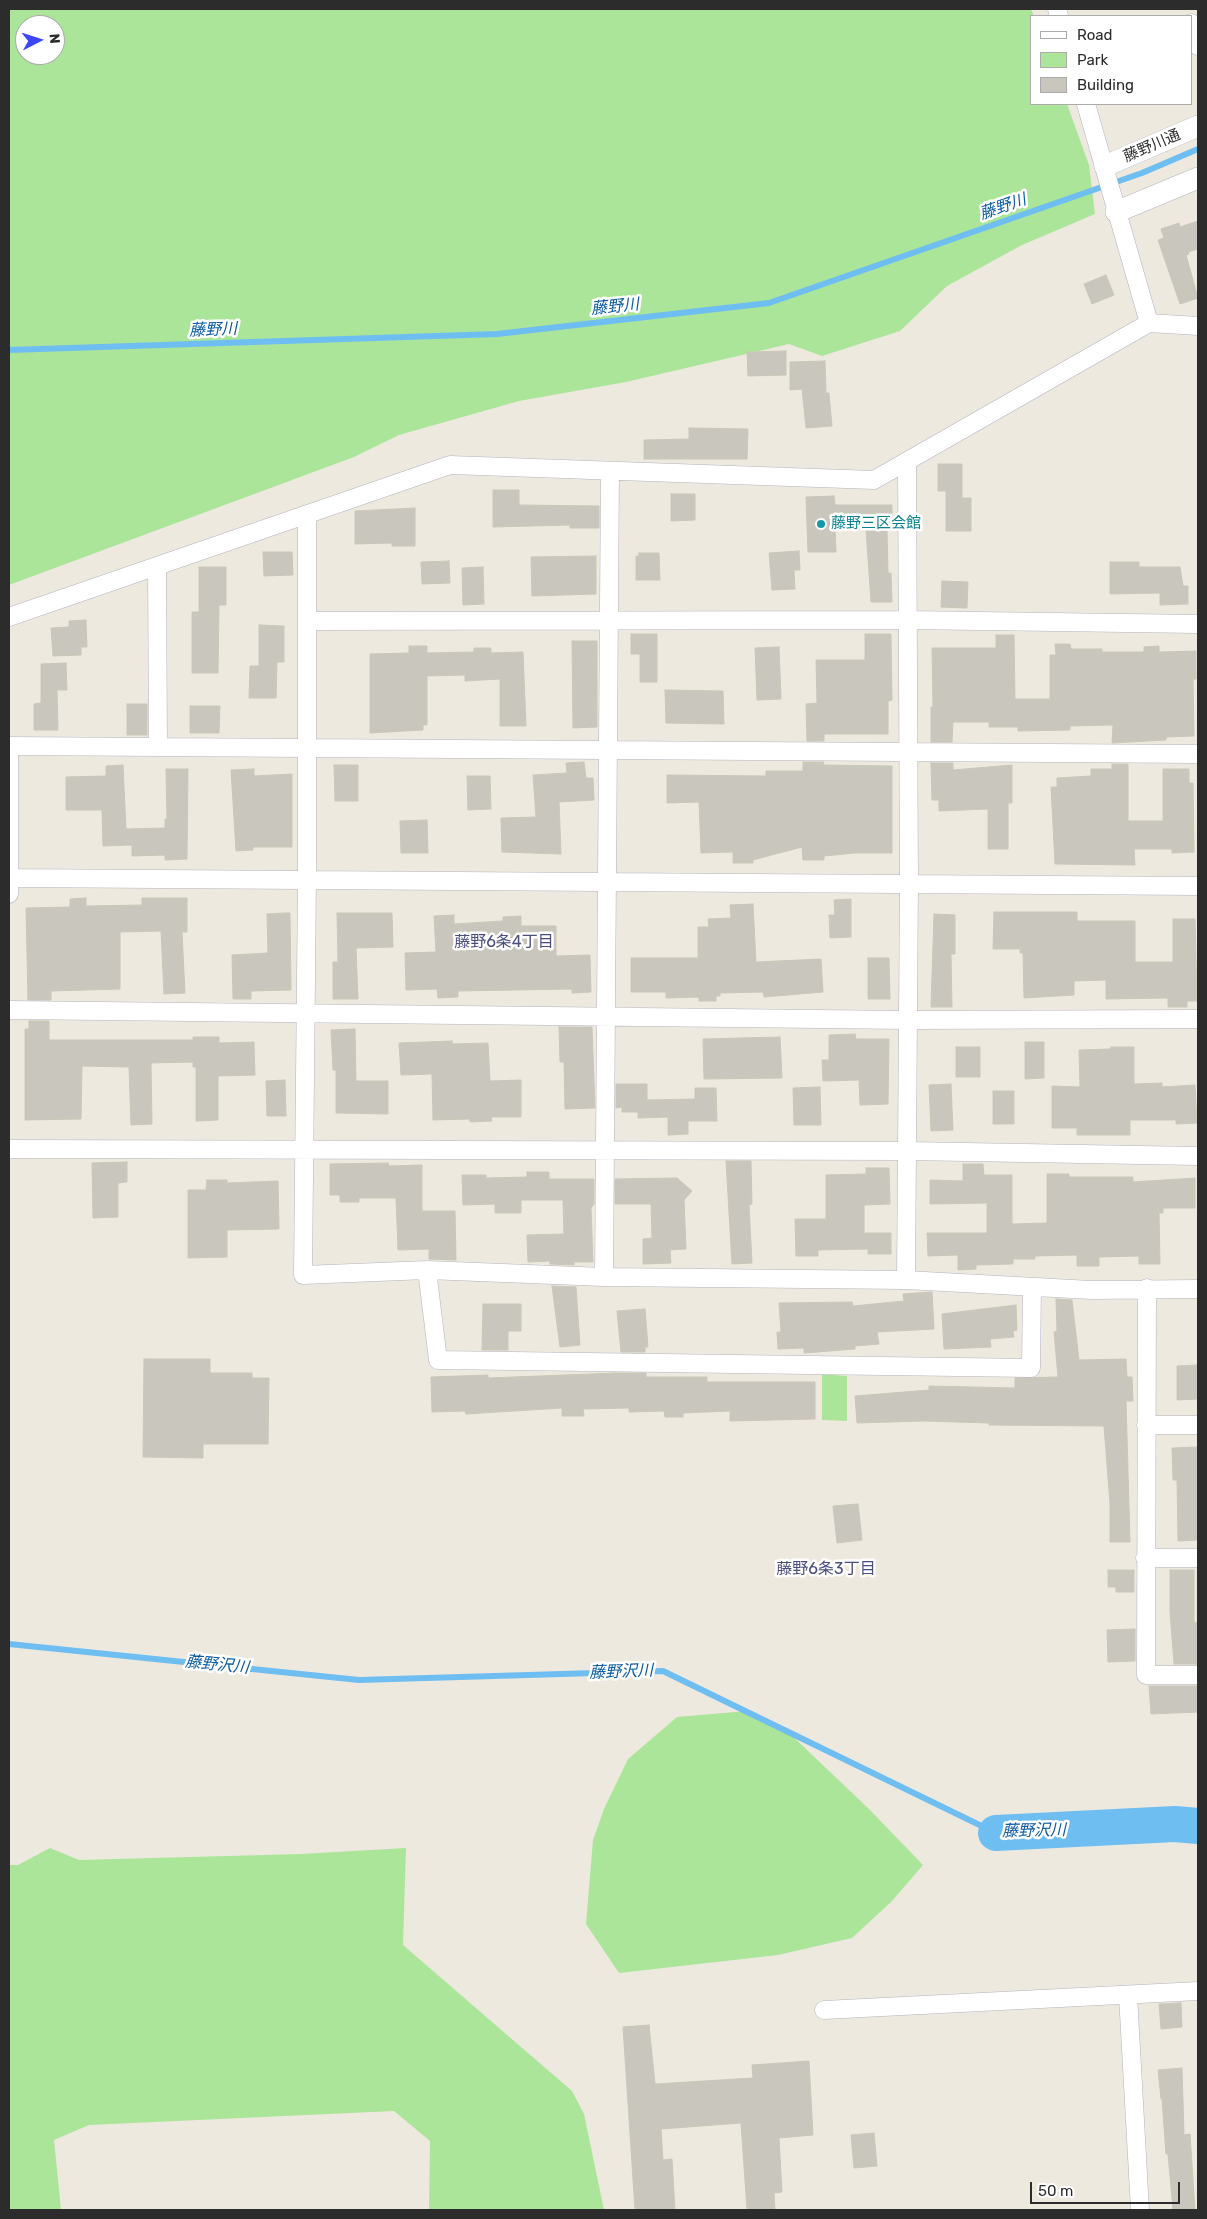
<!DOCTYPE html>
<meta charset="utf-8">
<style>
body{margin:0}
#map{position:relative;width:1207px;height:2219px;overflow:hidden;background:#eee9de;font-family:Rubik,sans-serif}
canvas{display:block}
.frame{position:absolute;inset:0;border:10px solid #2c2c2c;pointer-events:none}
.legend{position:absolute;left:1030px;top:15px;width:162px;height:90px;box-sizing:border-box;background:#fff;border:1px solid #ababab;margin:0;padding:6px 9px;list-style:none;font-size:15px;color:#2c2c2c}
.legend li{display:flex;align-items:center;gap:10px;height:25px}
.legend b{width:25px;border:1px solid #ababab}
.north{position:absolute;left:15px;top:15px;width:50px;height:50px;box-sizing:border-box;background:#fff;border:1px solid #ababab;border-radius:50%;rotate:85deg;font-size:14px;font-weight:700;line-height:20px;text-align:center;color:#2c2c2c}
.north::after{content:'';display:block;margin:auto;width:18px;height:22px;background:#3b46fe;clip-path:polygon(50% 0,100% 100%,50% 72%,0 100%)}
.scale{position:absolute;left:1030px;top:2182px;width:150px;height:22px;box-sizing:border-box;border:2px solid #2c2c2c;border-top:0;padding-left:6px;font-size:15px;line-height:18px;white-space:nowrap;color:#2c2c2c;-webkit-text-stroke:4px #fff;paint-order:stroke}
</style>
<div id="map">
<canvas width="1207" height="2219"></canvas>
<div class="frame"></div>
<ul class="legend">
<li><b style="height:6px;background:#fff"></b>Road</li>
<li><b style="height:14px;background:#aae59a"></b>Park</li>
<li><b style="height:14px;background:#c9c7bd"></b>Building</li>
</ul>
<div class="north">N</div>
<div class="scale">50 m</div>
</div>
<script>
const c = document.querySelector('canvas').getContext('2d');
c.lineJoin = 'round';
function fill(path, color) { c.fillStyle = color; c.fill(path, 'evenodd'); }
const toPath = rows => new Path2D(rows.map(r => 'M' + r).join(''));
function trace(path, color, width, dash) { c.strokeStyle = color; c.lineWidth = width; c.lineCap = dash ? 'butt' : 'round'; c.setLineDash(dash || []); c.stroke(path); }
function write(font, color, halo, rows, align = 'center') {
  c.font = font + ' Rubik,"Noto Sans JP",sans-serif'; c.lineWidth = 5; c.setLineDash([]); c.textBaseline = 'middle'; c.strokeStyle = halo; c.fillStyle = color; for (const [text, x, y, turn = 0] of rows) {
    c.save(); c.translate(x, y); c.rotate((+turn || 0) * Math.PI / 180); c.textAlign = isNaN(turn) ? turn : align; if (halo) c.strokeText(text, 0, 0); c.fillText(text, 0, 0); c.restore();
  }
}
fill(toPath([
 [9,9,1031,9,1034,16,1031,16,1031,104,1067,104,1089,165,1095,214,1022,245,947,286,900,331,822,356,789,344,626,382,519,401,399,435,354,457,9,585],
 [25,25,55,25,55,55,25,55],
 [822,1374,847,1376,847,1421,822,1420],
 [747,1711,787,1731,869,1809,923,1865,891,1902,852,1938,778,1955,619,1973,586,1924,593,1840,604,1809,628,1759,677,1717],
 [50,1848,79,1860,301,1854,406,1848,403,1945,572,2091,584,2114,604,2210,429,2210,430,2141,394,2111,89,2125,54,2140,61,2210,9,2210,9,1865,18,1865]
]), '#aae59a');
trace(toPath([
 [9,350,497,334,769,303,1142,173,1198,149],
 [9,1644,359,1680,663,1671,996,1833]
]), '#6fbef2', 6);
trace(toPath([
 [996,1833,1175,1824,1198,1826]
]), '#6fbef2', 36);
const building = toPath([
 [1198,221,1198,249,1188,252,1189,254,1186,255,1198,298,1180,304,1158,240,1164,238,1161,229,1179,223,1180,227,1198,221],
 [1106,275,1114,295,1092,304,1084,284,1106,275],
 [786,351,786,375,748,376,747,352,786,351],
 [825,361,826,393,829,393,832,426,806,428,802,389,790,390,790,362,825,361],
 [689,428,748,429,747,459,644,459,644,440,689,439,689,428],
 [938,464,962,464,962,498,971,498,971,531,946,531,946,491,938,491,938,464],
 [493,490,519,490,519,505,599,506,599,528,570,528,570,525,493,527,493,490],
 [671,494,695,494,695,520,671,521,671,494],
 [834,496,835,505,892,505,892,529,887,529,888,573,891,573,892,602,871,602,866,529,835,529,836,552,808,552,806,497,834,496],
 [415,508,415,546,392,546,392,543,355,544,355,511,415,508],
 [799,551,800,570,794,570,795,589,772,590,769,553,799,551],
 [263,552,292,552,293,575,264,576,263,552],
 [639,553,659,553,660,580,636,580,636,556,639,556,639,553],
 [596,556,596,594,532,596,531,557,596,556],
 [449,561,450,583,422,584,421,562,449,561],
 [1110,562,1139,562,1139,567,1180,567,1183,586,1188,586,1188,604,1160,605,1160,593,1110,594,1110,562],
 [199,567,226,567,226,605,219,605,218,673,192,673,192,612,199,612,199,567],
 [483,567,484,604,463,605,462,568,483,567],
 [942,581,968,582,967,608,941,607,942,581],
 [86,620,87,647,81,647,81,655,53,656,51,628,69,627,69,621,86,620],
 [259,625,284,626,284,662,277,662,276,698,249,698,250,666,259,666,259,625],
 [631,634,657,634,657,682,640,682,640,654,631,654,631,634],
 [865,634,891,634,892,700,888,701,888,734,824,734,824,741,807,741,806,704,817,703,816,660,865,660,865,634],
 [996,635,1014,635,1015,699,1050,699,1050,655,1056,655,1055,644,1070,644,1071,649,1102,649,1102,652,1144,652,1144,647,1159,646,1159,652,1196,651,1196,679,1193,679,1194,736,1166,737,1166,740,1112,743,1113,725,1070,726,1070,730,1018,731,1018,727,989,727,989,722,953,722,952,742,931,742,931,707,933,707,932,648,996,648,996,635],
 [572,641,597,641,597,727,573,728,572,641],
 [409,646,427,646,427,653,474,652,474,648,491,648,491,653,523,652,526,726,500,726,500,679,465,681,465,675,427,676,427,725,423,725,423,730,370,733,370,654,409,653,409,646],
 [779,647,781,699,757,700,755,648,779,647],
 [66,663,67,690,57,690,58,730,34,730,34,704,41,703,41,664,66,663],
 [665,690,723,691,724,724,666,723,665,690],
 [127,704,147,704,147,735,127,735,127,704],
 [190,706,220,706,219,733,190,733,190,706],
 [584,762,586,778,593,778,594,800,559,802,561,854,502,852,501,818,536,817,533,775,567,773,566,763,584,762],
 [803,762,824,762,823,765,892,766,892,853,855,853,824,856,824,860,803,860,802,847,753,860,753,863,733,863,733,852,701,853,699,802,667,803,667,775,766,776,766,771,803,771,803,762],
 [931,763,953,763,953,770,1012,765,1012,803,1008,803,1008,849,988,849,988,809,939,811,939,800,932,800,931,763],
 [1112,764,1128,764,1128,821,1163,821,1163,769,1189,769,1189,783,1193,783,1194,852,1172,853,1172,849,1134,849,1135,865,1055,864,1051,787,1057,787,1057,778,1091,776,1091,769,1112,769,1112,764],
 [123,765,126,829,165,828,165,819,167,819,166,769,188,769,187,859,165,860,165,855,132,856,132,845,103,846,102,810,66,810,66,777,106,776,106,766,123,765],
 [334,765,358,765,358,801,335,801,334,765],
 [254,769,254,776,292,774,292,847,253,847,253,850,236,851,231,770,254,769],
 [467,776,490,776,491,809,468,810,467,776],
 [427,820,428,853,401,853,400,821,427,820],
 [86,898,86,906,142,905,142,898,187,898,187,932,182,932,185,993,164,994,161,931,120,932,120,989,51,991,51,1000,28,1000,26,908,70,907,70,899,86,898],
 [851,899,851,937,830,938,829,915,835,915,834,900,851,899],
 [753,904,756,962,821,959,823,992,764,997,763,992,720,993,720,996,716,996,716,1001,699,1001,699,997,666,998,666,992,631,992,631,958,698,958,698,927,709,927,708,919,731,918,730,905,753,904],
 [994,912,1077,912,1077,921,1135,921,1135,962,1173,962,1173,919,1195,919,1197,1001,1187,1001,1187,1007,1168,1007,1168,998,1106,999,1106,980,1074,981,1074,995,1024,998,1023,953,1020,953,1020,949,993,949,994,912],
 [285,913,290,913,291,990,251,991,251,999,233,999,232,955,268,953,267,914,285,913],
 [337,913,392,913,393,947,356,948,358,999,333,999,333,962,338,962,337,913],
 [934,914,955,915,955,954,951,954,952,1007,931,1007,934,914],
 [454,915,454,924,503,921,503,917,521,916,521,926,556,926,556,956,590,955,591,992,572,993,572,989,458,991,458,997,438,998,437,989,406,990,405,953,436,952,434,916,454,915],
 [868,958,889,958,890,999,868,999,868,958],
 [29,1021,49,1021,49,1040,193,1040,193,1037,219,1037,219,1043,254,1042,255,1075,218,1076,218,1120,196,1121,196,1067,193,1067,193,1062,151,1063,152,1124,131,1125,129,1067,82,1066,81,1119,25,1120,25,1029,29,1029,29,1021],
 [559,1027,592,1027,595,1108,565,1109,564,1062,560,1062,559,1027],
 [355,1029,356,1081,388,1081,388,1114,336,1113,336,1070,333,1070,331,1030,355,1029],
 [855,1034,856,1039,889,1039,888,1104,860,1105,859,1080,823,1081,822,1060,829,1060,829,1035,855,1034],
 [780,1037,782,1078,704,1079,703,1039,780,1037],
 [452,1041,452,1044,488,1043,490,1081,521,1080,521,1117,491,1117,492,1121,470,1122,470,1119,433,1120,432,1074,401,1075,399,1043,452,1041],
 [1025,1042,1044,1042,1044,1078,1025,1079,1025,1042],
 [956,1047,980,1047,980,1077,956,1077,956,1047],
 [1111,1047,1134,1047,1134,1084,1162,1083,1162,1087,1195,1085,1197,1123,1176,1124,1176,1120,1130,1120,1130,1135,1077,1135,1077,1128,1052,1128,1052,1086,1080,1087,1079,1050,1111,1049,1111,1047],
 [285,1080,286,1116,267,1116,266,1081,285,1080],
 [616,1084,647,1084,647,1100,695,1099,695,1088,716,1088,717,1121,688,1121,688,1134,668,1135,668,1117,638,1118,638,1112,622,1112,622,1107,616,1108,616,1084],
 [951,1084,953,1130,931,1131,929,1085,951,1084],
 [820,1087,821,1125,794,1125,793,1088,820,1087],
 [993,1091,1014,1091,1014,1124,993,1124,993,1091],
 [726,1161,751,1161,752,1204,749,1205,752,1263,732,1264,726,1161],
 [127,1162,127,1182,118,1183,118,1217,93,1218,92,1163,127,1162],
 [388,1163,389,1166,422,1165,422,1211,455,1211,456,1260,429,1259,429,1249,398,1250,396,1198,359,1198,359,1202,340,1202,340,1195,330,1195,330,1164,388,1163],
 [963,1164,983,1164,984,1175,1012,1175,1012,1224,1047,1223,1047,1174,1069,1174,1069,1177,1133,1177,1133,1182,1195,1178,1195,1208,1163,1208,1163,1213,1159,1213,1160,1264,1139,1264,1139,1256,1099,1257,1099,1266,1077,1266,1077,1255,1035,1256,1035,1259,1013,1259,1013,1264,976,1265,976,1269,958,1270,958,1255,928,1256,927,1233,987,1233,987,1203,930,1204,930,1180,963,1181,963,1164],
 [866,1168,889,1168,890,1204,864,1205,864,1233,891,1233,891,1254,868,1254,868,1249,818,1250,818,1256,796,1256,795,1219,826,1219,826,1175,866,1174,866,1168],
 [527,1172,549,1172,549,1179,594,1179,594,1204,591,1208,593,1262,574,1262,574,1265,550,1264,550,1261,528,1262,527,1235,564,1234,563,1200,521,1200,521,1213,495,1213,495,1204,463,1205,462,1175,486,1175,486,1178,527,1177,527,1172],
 [677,1178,692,1191,684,1200,686,1249,670,1250,671,1263,643,1264,643,1239,652,1238,651,1204,615,1204,615,1179,677,1178],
 [207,1180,227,1180,227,1183,278,1181,279,1229,227,1230,227,1257,188,1258,188,1190,206,1190,207,1180],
 [552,1286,576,1287,580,1345,560,1347,552,1286],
 [932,1292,934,1329,877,1332,879,1344,855,1346,855,1349,804,1353,804,1348,778,1349,777,1332,781,1332,779,1303,852,1302,853,1306,904,1301,903,1294,932,1292],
 [1056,1299,1072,1300,1079,1360,1126,1359,1127,1377,1132,1377,1133,1401,1126,1401,1130,1542,1110,1542,1110,1504,1104,1426,989,1425,989,1423,923,1421,857,1423,855,1396,929,1390,929,1386,1015,1388,1015,1378,1058,1377,1054,1332,1057,1331,1056,1299],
 [483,1304,521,1304,521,1331,508,1331,508,1350,482,1350,483,1304],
 [1016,1305,1017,1330,1013,1331,1014,1337,990,1339,991,1347,944,1349,942,1314,1016,1305],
 [645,1309,648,1347,645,1347,645,1352,621,1352,617,1311,645,1309],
 [144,1359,210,1359,210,1373,252,1373,252,1378,269,1378,268,1444,203,1444,203,1458,143,1457,144,1359],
 [1197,1365,1198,1399,1177,1400,1177,1366,1197,1365],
 [616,1373,646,1373,646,1377,707,1377,707,1382,815,1382,815,1419,730,1421,730,1411,683,1413,683,1417,665,1417,664,1411,629,1412,629,1408,583,1409,584,1416,562,1416,562,1408,466,1414,465,1411,432,1412,431,1377,488,1375,488,1378,616,1373],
 [1198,1447,1198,1540,1178,1541,1177,1480,1173,1480,1172,1448,1198,1447],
 [858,1504,862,1540,837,1543,833,1506,858,1504],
 [1108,1570,1134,1570,1134,1592,1116,1592,1116,1587,1108,1587,1108,1570],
 [1170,1570,1194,1570,1194,1623,1198,1622,1198,1664,1174,1664,1170,1612,1170,1570],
 [1135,1629,1135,1661,1108,1662,1107,1630,1135,1629],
 [1149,1686,1198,1686,1198,1712,1151,1714,1149,1686],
 [1181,2003,1182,2027,1161,2029,1159,2004,1181,2003],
 [649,2025,655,2084,753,2078,752,2065,809,2061,813,2135,779,2138,782,2192,774,2193,775,2210,747,2210,741,2123,661,2129,663,2160,672,2159,675,2210,635,2210,623,2027,649,2025],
 [1182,2068,1184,2135,1190,2134,1195,2210,1173,2210,1168,2154,1166,2154,1162,2099,1161,2099,1158,2070,1182,2068],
 [874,2133,877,2166,854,2168,851,2135,874,2133]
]);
fill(building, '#c9c7bd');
trace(building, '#cac6b8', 1);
const minor = toPath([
 [1057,9,1059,16],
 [1191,23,1198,46],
 [1086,104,1149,323],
 [307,514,307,879,303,1275,427,1270,604,1277,906,1280,1091,1290,1198,1289],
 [157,566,158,747],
 [9,617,450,465,874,480,1149,323,1198,326],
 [308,621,907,620,1198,624],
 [9,746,1198,754],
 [9,746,9,894],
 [9,878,1198,886],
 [9,1010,907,1020,1198,1019],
 [9,1149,907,1151,1198,1156],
 [427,1270,438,1360,1031,1368,1032,1287],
 [604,1277,610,471],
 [906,1280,909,883,907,461],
 [1147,1288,1146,1675,1198,1675],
 [1146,1425,1198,1425],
 [1145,1558,1198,1558],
 [1128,1995,1140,2210],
 [824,2010,1198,1991]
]);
const tertiary = toPath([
 [1105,166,1198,126],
 [1116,212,1198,178]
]);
trace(minor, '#b2b2c0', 19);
trace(tertiary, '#b2b2c0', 22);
trace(minor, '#fff', 18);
trace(tertiary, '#fff', 21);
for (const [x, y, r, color] of [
 [821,524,5,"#0f9aa8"]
]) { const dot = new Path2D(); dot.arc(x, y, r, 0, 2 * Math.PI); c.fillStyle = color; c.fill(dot); trace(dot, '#fff', 2); }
write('15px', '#2c2c2c', '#fff', [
 ["藤野川通",1152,146,-23]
]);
write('15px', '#0d838f', '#fff', [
 ["藤野三区会館",831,524]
], 'left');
write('italic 16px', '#0a5aa2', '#fff', [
 ["藤野川",1003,207,-19],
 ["藤野川",615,307,-6],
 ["藤野川",213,330,-2],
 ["藤野沢川",217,1665,6],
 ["藤野沢川",621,1672,-2],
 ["藤野沢川",1034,1831,-1]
]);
write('16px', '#4b4d7f', '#fff', [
 ["藤野6条4丁目",504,942],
 ["藤野6条3丁目",826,1569]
]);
</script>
